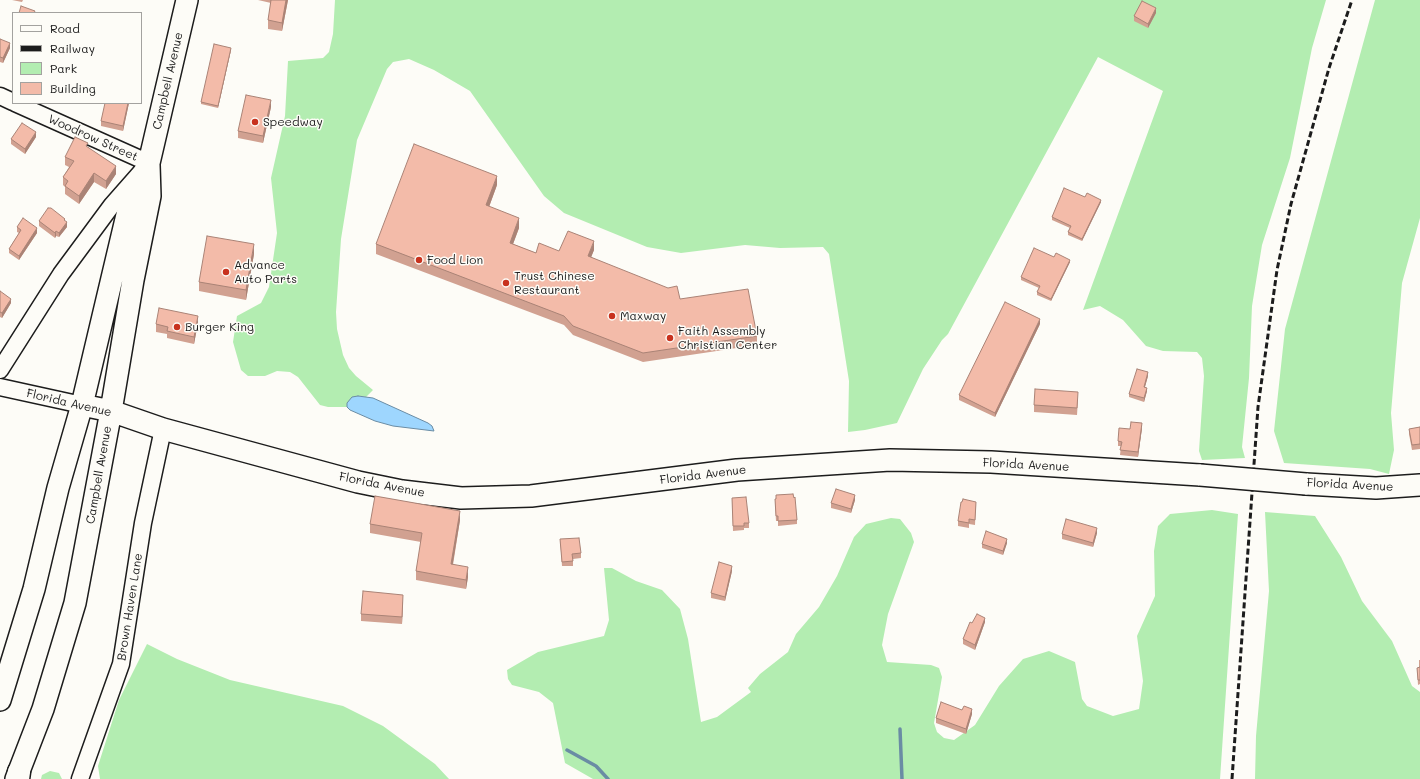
<!DOCTYPE html>
<style>
body{margin:0}
#map{position:relative;width:1420px;height:779px;overflow:hidden;background:#fdfcf7;font-family:Mali,sans-serif}
canvas{display:block}
.legend{position:absolute;left:12px;top:12px;width:130px;height:92px;box-sizing:border-box;background:#fdfcf7;border:1px solid #a3a29f;margin:0;padding:5px 7px;list-style:none;font-size:12px;color:#1c1c1c}
.legend li{display:flex;align-items:center;gap:8px;height:20px}
.legend b{width:20px;border:1px solid #a3a29f}
</style>
<div id="map">
<canvas width="1420" height="779"></canvas>
<ul class="legend">
<li><b style="height:5px;background:#fdfcf7"></b>Road</li>
<li><b style="height:5px;background:#1c1c1c"></b>Railway</li>
<li><b style="height:11px;background:#b3edb1"></b>Park</li>
<li><b style="height:11px;background:#f3bba9"></b>Building</li>
</ul>
</div>
<script>
const c = document.querySelector('canvas').getContext('2d');
c.lineJoin = 'round';
function fill(path, color) { c.fillStyle = color; c.fill(path, 'evenodd'); }
const toPath = rows => new Path2D(rows.map(r => 'M' + r).join(''));
function trace(path, color, width, dash) { c.strokeStyle = color; c.lineWidth = width; c.lineCap = dash ? 'butt' : 'round'; c.setLineDash(dash || []); c.stroke(path); }
function write(font, color, halo, rows, align = 'center') {
  c.font = font + ' Mali,sans-serif'; c.lineWidth = 3; c.setLineDash([]); c.textBaseline = 'middle'; c.strokeStyle = halo; c.fillStyle = color; for (const [text, x, y, turn = 0] of rows) {
    c.save(); c.translate(x, y); c.rotate((+turn || 0) * Math.PI / 180); c.textAlign = isNaN(turn) ? turn : align; if (halo) c.strokeText(text, 0, 0); c.fillText(text, 0, 0); c.restore();
  }
}
fill(toPath([
 [335,0,1326,0,1312,48,1290,158,1262,245,1252,306,1249,378,1242,447,1245,458,1202,460,1199,451,1204,376,1202,358,1197,352,1163,351,1146,346,1123,320,1100,306,1083,310,1163,91,1098,57,948,334,942,340,923,369,897,423,865,430,848,432,849,381,829,254,823,247,780,248,745,245,681,253,647,247,564,213,544,196,470,91,434,70,409,59,393,62,387,69,357,140,341,239,336,312,337,329,343,355,349,368,356,376,373,390,366,397,358,396,347,403,347,407,328,407,320,405,298,377,290,372,277,371,265,376,248,376,241,370,233,342,237,316,261,303,269,287,277,233,271,178,285,116,288,61,323,58,329,52,333,34],
 [1375,0,1420,0,1420,218,1402,283,1391,413,1394,450,1389,474,1370,469,1284,463,1274,431,1285,329],
 [1212,510,1238,514,1220,779,593,779,565,763,553,703,539,692,512,685,508,679,507,670,538,652,604,636,609,620,604,568,612,568,636,581,662,590,680,609,688,639,701,722,717,717,751,692,748,688,760,674,788,652,796,634,819,607,837,576,854,537,866,524,891,518,900,519,911,533,914,542,888,614,882,645,887,662,931,665,939,668,942,677,934,723,937,732,944,738,954,740,975,725,999,686,1023,659,1049,651,1075,662,1082,699,1087,706,1113,716,1139,709,1143,681,1137,636,1155,596,1154,551,1158,526,1170,514],
 [1265,512,1315,516,1341,557,1362,601,1392,641,1412,686,1420,692,1420,779,1255,779,1256,736,1269,591],
 [147,644,177,659,230,680,343,706,383,726,435,764,449,779,100,779,98,766,119,700],
 [50,771,59,773,62,779,41,779,42,775]
]), '#b3edb1');
const water = toPath([
 [358,396,373,398,428,423,432,426,434,431,393,426,375,421,350,410,347,407,347,403,352,397,358,396]
]);
fill(water, '#9ed6fe');
trace(water, '#6a8ca4', 1);
trace(toPath([
 [900,729,902,779],
 [567,750,596,766,608,779]
]), '#6a8ca4', 3.5);
const minor = toPath([
 [0,96,13,102],
 [0,370,61,274,112,205,149,163,15,103],
 [0,387,82,405],
 [80,779,121,664,143,523,163,429]
]);
const major = toPath([
 [82,405,111,411,163,429,358,482,402,491,461,498,531,496,737,470,890,460,991,462,1200,475],
 [1306,484,1376,488,1420,485],
 [0,700,34,589,58,488,82,405,131,198,149,163,187,0],
 [16,779,43,709,75,603,111,411,133,280,150,196,149,165]
]);
const highway = toPath([
 [18,779,19,772]
]);
trace(minor, '#1c1c1c', 19);
trace(major, '#1c1c1c', 24);
trace(highway, '#1c1c1c', 25);
trace(minor, '#fdfcf7', 16);
trace(major, '#fdfcf7', 21);
trace(highway, '#fdfcf7', 22);
trace(toPath([
 [1232,779,1258,407,1277,270,1291,204,1329,68,1352,0]
]), '#1c1c1c', 3, [6, 3]);
const majorBridge = toPath([
 [1200,475,1306,484]
]);
trace(majorBridge, '#1c1c1c', 24, []);
trace(majorBridge, '#fdfcf7', 21);
fill(toPath([
 [12,0,23,0,22,2],
 [258,0,288,0,282,31,268,29,268,20,271,3],
 [1156,13,1148,28,1134,21,1134,16],
 [0,39,10,48,3,63,0,62],
 [231,50,218,108,201,104,201,102],
 [129,103,123,131,101,126,101,121],
 [271,107,263,143,238,138,238,131],
 [36,137,25,154,11,144,11,139],
 [88,147,116,174,106,189,94,182,79,204,65,194,65,187,63,185,63,177,69,167,65,165,65,157],
 [497,185,489,207,519,228,513,244,536,253,559,251,594,250,591,257,757,336,757,345,643,362,573,335,564,325,376,254,376,244],
 [1085,197,1101,202,1082,241,1068,235,1068,232,1070,228,1052,220,1052,217],
 [39,221,65,221,67,227,59,237,56,236,55,238,39,226],
 [17,227,37,233,19,260,9,253,9,249,19,233,17,232],
 [254,254,246,300,199,291,199,282],
 [1054,257,1070,262,1051,301,1037,295,1037,292,1039,288,1021,280,1021,277],
 [0,291,11,303,2,318,0,317],
 [198,323,194,344,167,338,167,334,156,332,156,324],
 [1040,324,995,417,959,400,959,395],
 [1148,376,1145,387,1147,391,1144,402,1129,397,1129,394],
 [1078,399,1077,415,1034,412,1034,405],
 [1420,427,1420,449,1412,450,1409,434,1409,429],
 [1142,428,1138,457,1120,455,1121,446,1118,446,1118,441,1130,429],
 [776,495,794,498,797,520,797,524,778,526,778,521,776,521,775,504,775,499,776,499],
 [732,498,749,523,749,528,744,528,744,530,733,531],
 [855,500,851,513,831,508,831,503],
 [976,502,975,525,969,524,969,528,958,526,958,521],
 [460,520,453,565,468,577,466,589,416,580,416,571,421,542,370,533,370,524],
 [1097,533,1093,547,1062,539,1062,534],
 [560,539,581,553,581,558,573,559,573,566,562,566],
 [1007,543,1003,555,982,548,982,544],
 [732,571,725,601,711,598,711,593],
 [403,602,402,624,361,621,361,614],
 [985,622,975,650,963,644,963,639,972,623],
 [1419,660,1420,660,1420,684,1418,685,1417,668,1419,668],
 [962,710,972,714,966,734,936,723,936,718]
]), '#d1a191');
fill(toPath([
 [286,0,288,0,282,31,282,23],
 [1156,8,1156,13,1148,28,1148,24],
 [10,43,10,48,3,63,3,58],
 [231,48,231,50,218,108,218,106],
 [271,100,271,107,263,143,263,136],
 [128,103,129,103,123,131,123,126],
 [36,132,36,137,25,154,25,149],
 [116,166,116,174,106,189,106,181],
 [94,173,94,182,79,204,79,196],
 [497,176,497,185,486,215,486,205],
 [1101,200,1101,202,1082,241,1082,239],
 [519,218,519,228,510,252,510,243],
 [67,222,67,227,59,237,59,233],
 [37,228,37,233,19,260,19,256],
 [56,231,56,236,55,238,55,233],
 [594,241,594,250,588,265,588,256],
 [254,244,254,254,246,300,246,290],
 [1070,260,1070,262,1051,301,1051,299],
 [11,299,11,303,2,318,2,313],
 [198,316,198,323,194,344,194,337],
 [1040,319,1040,324,995,417,995,413],
 [1148,372,1148,376,1144,390,1144,387],
 [1147,388,1147,391,1144,402,1144,398],
 [1142,423,1142,428,1138,457,1138,452],
 [855,495,855,500,851,513,851,509],
 [460,511,460,520,451,574,451,564],
 [1097,528,1097,533,1093,547,1093,543],
 [1007,539,1007,543,1003,555,1003,551],
 [732,566,732,571,725,601,725,597],
 [468,567,468,577,466,589,466,580],
 [403,595,403,602,402,624,402,617],
 [985,618,985,622,975,650,975,645],
 [972,709,972,714,966,734,966,729]
]), '#aa8376');
const building = toPath([
 [271,0,286,0,282,23,268,20,271,0],
 [1142,1,1156,8,1148,24,1134,16,1142,1],
 [21,6,35,11,34,13,19,13,21,6],
 [0,39,10,43,3,58,0,57,0,39],
 [214,44,231,48,218,106,201,102,214,44],
 [246,95,271,100,263,136,238,131,246,95],
 [105,103,128,103,123,126,101,121,105,103],
 [22,123,36,132,25,149,11,139,22,123],
 [75,137,88,143,86,146,116,166,106,181,94,173,79,196,65,186,68,181,63,177,74,161,65,157,75,137],
 [414,144,497,176,486,205,519,218,510,243,536,253,539,243,559,251,568,231,594,241,588,256,668,288,677,286,680,299,748,289,757,336,643,353,573,326,564,316,376,244,414,144],
 [1064,188,1085,197,1087,193,1101,200,1082,239,1068,232,1071,226,1052,217,1064,188],
 [48,208,51,208,65,219,64,220,67,222,59,233,56,231,55,233,39,221,48,208],
 [23,218,37,228,19,256,9,249,21,230,17,227,23,218],
 [207,236,254,244,246,290,199,282,207,236],
 [1034,248,1054,257,1056,253,1070,260,1051,299,1037,292,1040,286,1021,277,1034,248],
 [0,291,11,299,2,313,0,312,0,291],
 [1005,302,1040,319,995,413,959,395,1005,302],
 [159,308,198,316,194,337,167,331,168,327,156,324,159,308],
 [1137,369,1148,372,1144,387,1147,388,1144,398,1129,394,1137,369],
 [1035,389,1078,392,1077,408,1034,405,1035,389],
 [1131,422,1142,423,1138,452,1120,450,1122,442,1118,441,1119,428,1130,429,1131,422],
 [1420,427,1420,444,1412,445,1409,429,1420,427],
 [836,489,855,495,851,509,831,503,836,489],
 [793,494,794,498,795,497,797,520,778,521,778,516,776,516,775,499,776,499,776,495,793,494],
 [375,496,460,511,451,564,468,567,466,580,416,571,422,533,370,524,375,496],
 [746,497,749,523,744,523,744,526,733,526,732,498,746,497],
 [963,499,976,502,975,520,969,519,969,523,958,521,961,502,962,502,963,499],
 [1066,519,1097,528,1093,543,1062,534,1066,519],
 [986,531,1007,539,1003,551,982,544,986,531],
 [579,538,581,553,572,554,573,561,562,562,560,539,579,538],
 [719,562,732,566,725,597,711,593,719,562],
 [363,591,403,595,402,617,361,614,363,591],
 [977,614,985,618,975,645,963,639,970,622,972,623,977,614],
 [1420,667,1420,680,1418,680,1417,668,1420,667],
 [941,702,962,710,964,706,972,709,966,729,936,718,941,702]
]);
fill(building, '#f3bba9');
trace(building, '#aa8376', 1);
for (const [x, y, r, color] of [
 [255,122,4,"#c8321e"],
 [419,260,4,"#c8321e"],
 [226,272,4,"#c8321e"],
 [506,283,4,"#c8321e"],
 [612,316,4,"#c8321e"],
 [177,327,4,"#c8321e"],
 [670,338,4,"#c8321e"]
]) { const dot = new Path2D(); dot.arc(x, y, r, 0, 2 * Math.PI); c.fillStyle = color; c.fill(dot); trace(dot, '#fdfcf7', 1.5); }
write('12px', '#1c1c1c', '#fdfcf7', [
 ["Campbell Avenue",168,81,-77],
 ["Woodrow Street",93,138,24],
 ["Florida Avenue",69,403,13],
 ["Florida Avenue",1026,465,3],
 ["Campbell Avenue",99,475,-80],
 ["Florida Avenue",703,475,-7],
 ["Florida Avenue",382,485,11],
 ["Florida Avenue",1350,485,3],
 ["Brown Haven Lane",130,607,-81]
]);
write('12px', '#1c1c1c', '#fdfcf7', [
 ["Speedway",263,122],
 ["Food Lion",427,260],
 ["Advance",234,265],
 ["Auto Parts",234,279],
 ["Trust Chinese",514,276],
 ["Restaurant",514,290],
 ["Maxway",620,316],
 ["Burger King",185,327],
 ["Faith Assembly",678,331],
 ["Christian Center",678,345]
], 'left');
</script>
